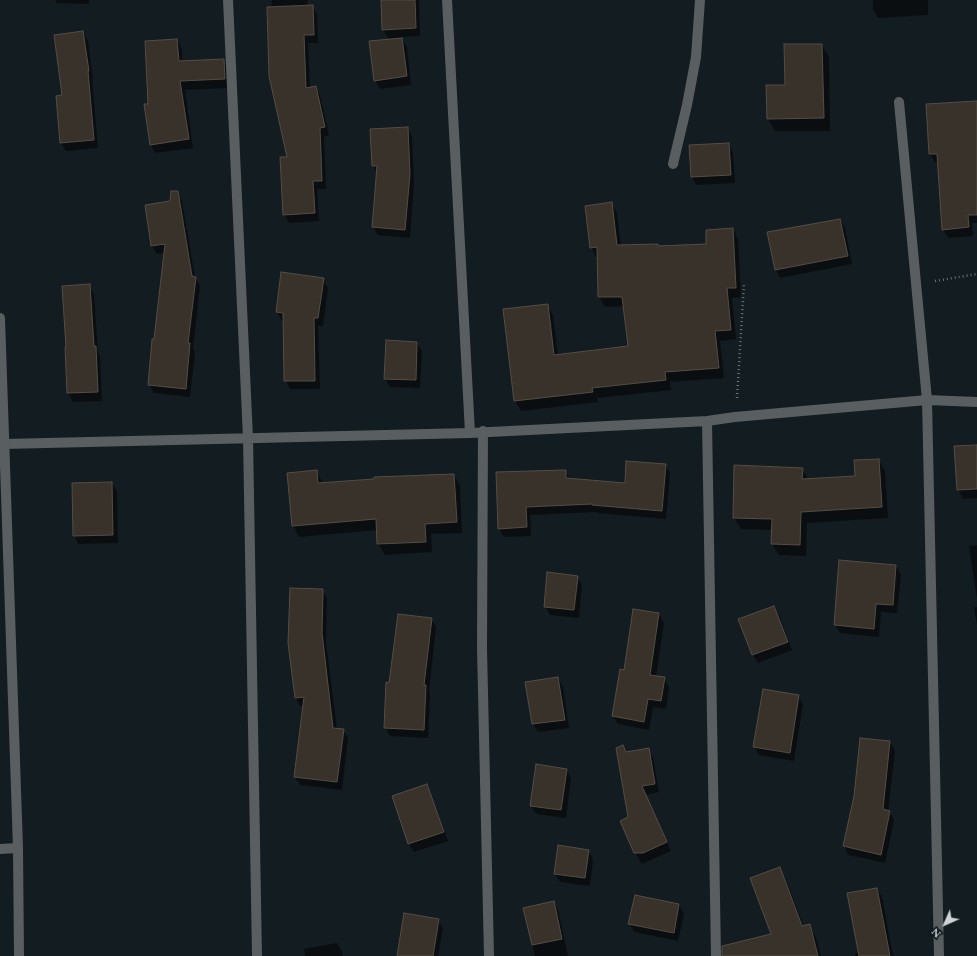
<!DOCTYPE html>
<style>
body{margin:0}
#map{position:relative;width:977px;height:956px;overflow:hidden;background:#131c20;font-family:Spectral,serif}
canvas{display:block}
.north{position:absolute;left:925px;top:904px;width:40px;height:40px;-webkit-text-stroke:3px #0a1317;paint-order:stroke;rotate:225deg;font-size:11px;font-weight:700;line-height:16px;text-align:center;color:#ced4d7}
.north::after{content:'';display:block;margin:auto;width:14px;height:18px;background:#ced4d7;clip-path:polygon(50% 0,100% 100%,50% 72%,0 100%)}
</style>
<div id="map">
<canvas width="977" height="956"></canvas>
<div class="north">N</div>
</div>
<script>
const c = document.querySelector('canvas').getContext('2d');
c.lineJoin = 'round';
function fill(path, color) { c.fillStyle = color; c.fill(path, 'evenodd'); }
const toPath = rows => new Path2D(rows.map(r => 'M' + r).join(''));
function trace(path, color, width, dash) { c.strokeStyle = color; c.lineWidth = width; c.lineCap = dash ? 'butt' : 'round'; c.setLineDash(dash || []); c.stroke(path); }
fill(toPath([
 [55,0,89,0,89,4,57,3],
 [272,0,308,0,307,6,312,6,317,15,318,43,308,43,310,88,316,87,320,95,329,135,324,137,326,189,317,189,319,221,289,223,284,214,288,158,271,7],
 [382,0,419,0,420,36,401,37,407,47,411,85,380,89,375,80,397,39,397,38,388,38,383,30],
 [873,0,928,0,928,15,878,18,873,9],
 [83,32,88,41,93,79,92,79,98,148,66,151,61,143,63,96],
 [177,40,182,49,182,62,224,60,228,69,229,88,185,90,193,148,155,153,151,145,149,104],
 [822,45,829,57,830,131,775,131,768,119,786,86],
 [977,102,977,223,972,223,973,236,948,238,943,229,938,162,935,162,930,154],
 [407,128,412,136,414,183,410,238,378,235,373,227,377,173,373,166],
 [729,144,733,153,735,183,696,185,692,177],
 [177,192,182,201,195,277,200,286,193,349,195,352,190,397,154,393,149,384,165,253,157,254,152,246,171,202],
 [611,203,617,213,621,246,658,245,659,247,707,245,733,229,738,239,741,297,732,298,736,339,720,341,724,378,670,382,671,390,597,398,598,402,521,411,515,401,504,310,547,305,553,315,558,355,629,347,624,306,605,307,599,297,598,257,596,257,591,247],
 [840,220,845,228,852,264,780,278,776,270],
 [323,279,328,288,323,326,318,326,320,389,290,389,286,381,285,321,282,321,277,312],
 [89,285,94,294,98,352,100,356,102,401,73,402,68,393,66,348],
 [417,343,422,351,420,388,390,387,385,378],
 [977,446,977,498,963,499,958,489],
 [879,460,885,471,888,518,807,523,806,556,779,555,772,544,773,530,741,529,734,518,802,469,809,480,856,477],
 [665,465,670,473,666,519,598,513,597,512,530,515,531,536,504,537,499,528,565,471,570,479,626,484],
 [317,472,323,484,454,475,460,486,462,533,431,534,432,552,385,555,378,544,378,530,299,537,293,525],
 [112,483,117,491,118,543,78,544,74,535],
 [977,545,977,599,969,546],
 [896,566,901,575,897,613,881,612,879,637,840,633,835,625],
 [577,577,582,585,579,618,550,615,545,606],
 [322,590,327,598,326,642,337,729,343,730,348,738,342,790,300,785,295,777,304,706,300,706,296,698],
 [774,607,779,615,792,650,758,663,753,655],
 [974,607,977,607,977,625],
 [659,614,664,623,656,677,664,678,669,687,666,709,653,707,649,730,618,724,613,716,625,671],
 [431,619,436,627,429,691,430,694,428,738,390,736,385,727,390,684],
 [558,678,563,687,569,728,538,732,533,724,527,683],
 [798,696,803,704,794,761,759,755,754,746],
 [890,742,895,751,888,811,890,812,894,820,885,863,848,855,844,846,855,796],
 [648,749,653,758,659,792,646,795,671,851,642,864,637,856,621,821,629,817,627,753],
 [566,769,571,778,566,818,536,814,531,806],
 [427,785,431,794,448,841,414,852,409,844],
 [589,851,593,860,590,886,560,882,555,874],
 [779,868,786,880,804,927,809,925,816,937,821,956,757,956,772,935],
 [877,889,882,897,893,956,855,956,855,953,860,953],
 [554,902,558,910,568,956,535,956,524,908],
 [679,905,684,914,678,941,634,932,630,924],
 [438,920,443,928,438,956,398,956],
 [337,943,342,952,343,956,305,956,304,949]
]), '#0007');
const building = toPath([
 [381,0,415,0,416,28,382,30,381,0],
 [313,5,314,35,304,35,306,88,316,86,325,127,320,128,322,181,313,181,315,213,283,215,280,157,287,157,269,76,267,7,313,5],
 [83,31,89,71,88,71,94,140,60,143,56,96,62,95,54,35,83,31],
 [402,38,407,76,374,81,369,41,402,38],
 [177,39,179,61,224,59,225,79,180,81,189,139,150,145,144,104,148,104,145,41,177,39],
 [784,44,822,44,824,118,767,119,766,85,785,85,784,44],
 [977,101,977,215,968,215,969,227,942,230,937,154,929,154,926,104,977,101],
 [408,127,410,174,405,230,372,227,377,166,372,166,370,129,408,127],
 [729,143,731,175,691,177,689,145,729,143],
 [171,191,178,191,192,276,196,277,188,343,190,343,186,389,148,385,152,339,154,339,165,244,151,246,145,205,170,201,171,191],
 [612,202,617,245,658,244,658,246,706,244,706,230,733,228,736,288,727,288,731,330,715,331,719,368,665,372,666,380,592,388,593,392,514,401,503,309,548,304,554,355,628,346,622,297,598,297,597,247,590,248,585,206,612,202],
 [840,219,848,256,775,270,767,232,840,219],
 [281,272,324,278,318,318,314,318,315,381,284,381,283,313,276,312,281,272],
 [90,284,94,346,96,346,98,392,67,393,65,347,66,347,62,286,90,284],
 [386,340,417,342,416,380,384,379,386,340],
 [977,445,977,489,957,490,954,446,977,445],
 [879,459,882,507,801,512,800,545,771,544,772,519,733,518,734,465,803,468,802,479,855,476,854,460,879,459],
 [626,461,666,464,662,511,592,505,592,504,526,507,527,527,498,529,496,472,566,470,566,478,625,483,626,461],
 [317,470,318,483,374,479,374,477,454,474,457,522,425,524,426,542,377,544,376,519,292,526,287,473,317,470],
 [112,482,113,535,73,536,72,483,112,482],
 [839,560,896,565,893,605,876,604,874,629,834,625,839,560],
 [547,572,578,576,574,610,544,607,547,572],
 [290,588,323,589,322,633,333,728,344,729,337,782,294,777,304,697,295,698,288,643,290,588],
 [774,606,788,642,752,655,738,619,774,606],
 [633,609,659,613,650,675,665,677,661,701,648,699,644,722,612,716,620,669,624,670,633,609],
 [398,614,432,618,424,685,426,685,424,730,384,728,386,682,389,683,398,614],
 [558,677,565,720,532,724,525,682,558,677],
 [763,689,799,695,790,753,753,747,763,689],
 [860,738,890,741,883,809,890,811,881,855,843,846,854,796,860,738],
 [623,745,626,752,649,748,655,784,642,786,667,842,643,853,634,853,620,821,628,817,616,748,623,745],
 [536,764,567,769,561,810,530,806,536,764],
 [427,784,444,832,408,844,392,796,427,784],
 [558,845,589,850,585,878,554,874,558,845],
 [780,867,802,926,810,924,818,956,722,956,722,946,771,934,750,878,780,867],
 [877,888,890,956,859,956,847,893,877,888],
 [635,895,679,904,674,933,628,924,635,895],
 [554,901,562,939,532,945,523,908,554,901],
 [404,913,439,919,433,956,397,956,404,913]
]);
fill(building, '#39322b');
trace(building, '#544d45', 1);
trace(toPath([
 [935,281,977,274],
 [737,398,744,283]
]), '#6b7276', 2.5, [1, 3]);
trace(toPath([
 [228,0,248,438,257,956],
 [447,0,470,433],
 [899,102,927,400,939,956],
 [673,164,687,105,696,57,700,0],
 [707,421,716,956],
 [483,431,482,648,489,956],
 [4,444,470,433,707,421,735,417,927,400,977,402],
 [0,849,18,848]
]), '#595e60', 10);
trace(toPath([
 [0,318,18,848,19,956]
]), '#595e60', 10);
</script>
